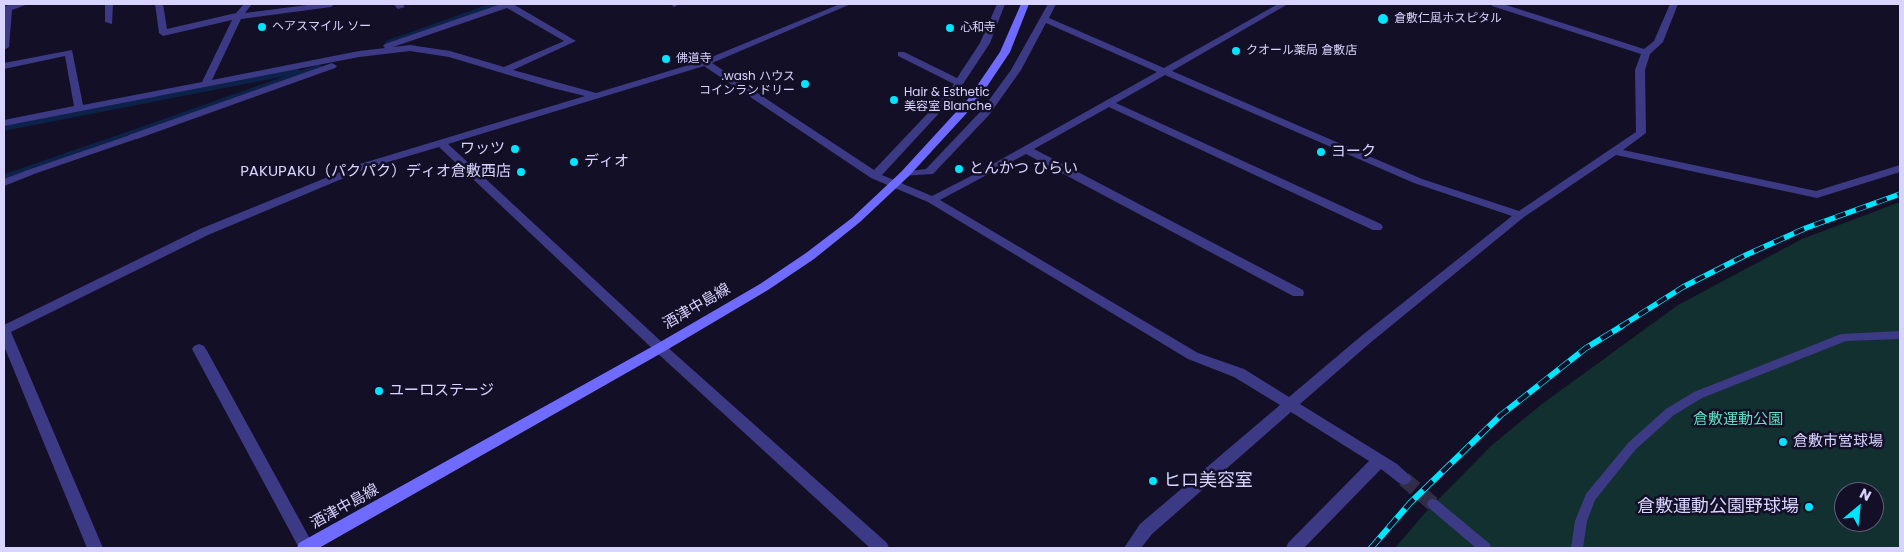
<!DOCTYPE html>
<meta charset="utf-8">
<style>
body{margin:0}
#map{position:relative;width:1904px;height:552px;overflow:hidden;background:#130f26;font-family:Poppins,sans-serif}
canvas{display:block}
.frame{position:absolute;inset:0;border:5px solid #d9d4ff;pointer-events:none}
.north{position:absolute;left:1834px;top:482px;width:50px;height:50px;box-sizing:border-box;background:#130f26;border:1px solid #625e7d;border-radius:50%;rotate:28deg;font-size:14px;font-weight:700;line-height:20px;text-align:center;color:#d9d4ff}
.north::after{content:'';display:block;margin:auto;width:18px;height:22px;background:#00e5ff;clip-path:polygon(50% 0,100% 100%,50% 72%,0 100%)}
</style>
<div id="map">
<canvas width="1904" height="552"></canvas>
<div class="frame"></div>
<div class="north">N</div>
</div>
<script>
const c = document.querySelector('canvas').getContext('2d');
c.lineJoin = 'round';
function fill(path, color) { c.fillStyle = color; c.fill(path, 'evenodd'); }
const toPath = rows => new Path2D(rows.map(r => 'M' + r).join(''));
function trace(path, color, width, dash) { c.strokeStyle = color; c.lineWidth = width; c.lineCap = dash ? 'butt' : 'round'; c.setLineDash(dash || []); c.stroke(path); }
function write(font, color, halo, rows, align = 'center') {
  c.font = font + ' Poppins,"Noto Sans JP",sans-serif'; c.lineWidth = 5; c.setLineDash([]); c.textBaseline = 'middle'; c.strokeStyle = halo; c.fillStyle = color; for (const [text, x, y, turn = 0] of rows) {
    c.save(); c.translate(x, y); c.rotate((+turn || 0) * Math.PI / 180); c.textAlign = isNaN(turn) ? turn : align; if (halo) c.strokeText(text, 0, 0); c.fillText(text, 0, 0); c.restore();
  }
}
fill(toPath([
 [1900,202,1900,548,1395,548,1424,514,1492,445,1542,404,1678,305,1802,239],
 [1844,492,1874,492,1874,522,1844,522]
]), '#12302f');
trace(toPath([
 [388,43,497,4],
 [4,128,297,71],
 [95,146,319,67]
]), '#0c2248', 5.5);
trace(toPath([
 [4,178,99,145]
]), '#0c2248', 7);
trace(toPath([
 [1404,479,1433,504]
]), '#312d47', 15, [15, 8]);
fill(toPath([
 [133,134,137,137,136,139,31,175,28,176,24,173,25,171,133,134],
 [1900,331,1900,339,1846,341,1702,398,1674,415,1636,449,1595,500,1587,521,1583,548,1571,548,1575,521,1586,494,1628,443,1666,409,1694,392,1841,334,1900,331],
 [1433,499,1437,500,1490,544,1491,548,1476,548,1429,508,1427,504,1429,500,1433,499]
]), '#3d3a85');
fill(toPath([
 [15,4,28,4,12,10,9,47,4,50,4,6,15,4],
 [105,4,113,4,112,24,105,22,105,4],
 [155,4,163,4,167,29,236,13,244,4,252,4,245,13,315,4,335,4,331,7,241,19,212,80,359,51,385,48,383,46,385,44,501,4,513,4,576,41,513,70,596,93,702,61,840,4,851,4,712,63,874,170,948,92,954,84,898,56,898,52,904,52,957,78,980,43,997,4,1005,4,990,43,955,96,882,175,932,196,975,174,1157,72,1046,23,1021,70,989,115,933,174,901,176,899,174,901,172,926,169,981,111,1011,70,1048,4,1056,4,1049,18,1164,68,1278,4,1288,4,1172,71,1422,179,1519,211,1636,132,1635,70,1641,54,1492,6,1491,4,1503,4,1644,49,1654,41,1670,4,1678,4,1663,42,1650,54,1645,70,1646,133,1623,150,1816,191,1900,165,1900,172,1817,198,1616,155,1524,217,1370,343,1300,404,1397,464,1409,475,1412,479,1409,483,1404,485,1399,483,1381,469,1304,548,1286,548,1288,543,1369,461,1291,412,1152,534,1141,548,1124,548,1140,524,1280,405,1234,377,1188,359,928,202,871,178,704,66,448,144,665,345,887,543,889,548,870,548,655,351,439,147,368,168,208,235,11,332,103,548,87,548,4,346,4,325,200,229,360,164,585,96,552,88,449,57,410,51,359,57,4,126,4,120,74,106,65,56,4,69,4,63,72,50,83,105,202,82,232,20,163,36,159,33,155,4],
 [507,8,564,41,504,67,450,51,410,45,393,47,507,8],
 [1165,75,1414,183,1512,216,1360,337,1289,397,1244,369,1198,353,940,200,1026,154,1293,296,1303,296,1304,293,1303,290,1034,149,1109,107,1373,230,1381,230,1383,227,1381,224,1116,103,1165,75],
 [393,4,402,4,405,7,398,9,393,4],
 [670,4,680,4,674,7,670,4],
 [332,63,337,66,335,68,137,139,129,139,128,137,129,135,332,63],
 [28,170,34,173,32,175,4,186,4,179,28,170],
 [199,344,204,346,206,349,315,548,299,548,192,349,194,346,199,344]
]), '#3d3a85');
fill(toPath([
 [1021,4,1029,4,1010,52,976,103,909,176,860,222,814,259,768,290,665,351,319,548,297,548,299,543,655,345,760,284,806,253,852,218,901,172,968,99,1000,52,1021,4]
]), '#6f6bff');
const railFar1 = toPath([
 [1620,327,1683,287,1746,255,1806,228,1900,194]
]);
const rail = toPath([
 [1371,548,1410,503,1501,415,1586,348,1622,326]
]);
trace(railFar1, '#00e5ff', 5.5);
trace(rail, '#00e5ff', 6);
trace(railFar1, '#130f26', 4, [11]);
trace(rail, '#130f26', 4.5, [13]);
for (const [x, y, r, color] of [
 [1383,19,6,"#00e5ff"],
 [262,27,5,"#00e5ff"],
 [950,28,5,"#00e5ff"],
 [1236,51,5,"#00e5ff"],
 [666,59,5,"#00e5ff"],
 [805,84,5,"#00e5ff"],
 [894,100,5,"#00e5ff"],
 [515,149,5,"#00e5ff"],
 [1321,152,5,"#00e5ff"],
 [574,162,5,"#00e5ff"],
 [959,169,5,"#00e5ff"],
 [521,172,5,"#00e5ff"],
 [379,391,5,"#00e5ff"],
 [1783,442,5,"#00e5ff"],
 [1153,481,5,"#00e5ff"],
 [1809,507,5,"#00e5ff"]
]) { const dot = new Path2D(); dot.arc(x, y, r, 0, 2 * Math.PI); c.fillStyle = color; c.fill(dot); trace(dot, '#130f26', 2); }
write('12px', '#d9d4ff', '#130f26', [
 ["倉敷仁風ホスピタル",1394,19],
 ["ヘアスマイル ソー",272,27],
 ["心和寺",960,28],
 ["クオール薬局 倉敷店",1246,51],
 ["佛道寺",676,59],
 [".wash ハウス",795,77,"right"],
 ["コインランドリー",795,91,"right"],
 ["Hair & Esthetic",904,93],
 ["美容室 Blanche",904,107]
], 'left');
write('15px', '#d9d4ff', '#130f26', [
 ["ワッツ",505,149,"right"],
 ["ヨーク",1331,152],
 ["ディオ",584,162],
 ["とんかつ ひらい",969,169],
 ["PAKUPAKU（パクパク）ディオ倉敷西店",511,172,"right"],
 ["ユーロステージ",389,391],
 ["倉敷市営球場",1793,442]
], 'left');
write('15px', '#d9d4ff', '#130f26', [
 ["酒津中島線",697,307,-30],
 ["酒津中島線",345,507,-29]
]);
write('15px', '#5fe0c0', '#130f26', [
 ["倉敷運動公園",1738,420]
]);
write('18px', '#d9d4ff', '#130f26', [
 ["ヒロ美容室",1163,481],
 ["倉敷運動公園野球場",1799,507,"right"]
], 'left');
</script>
